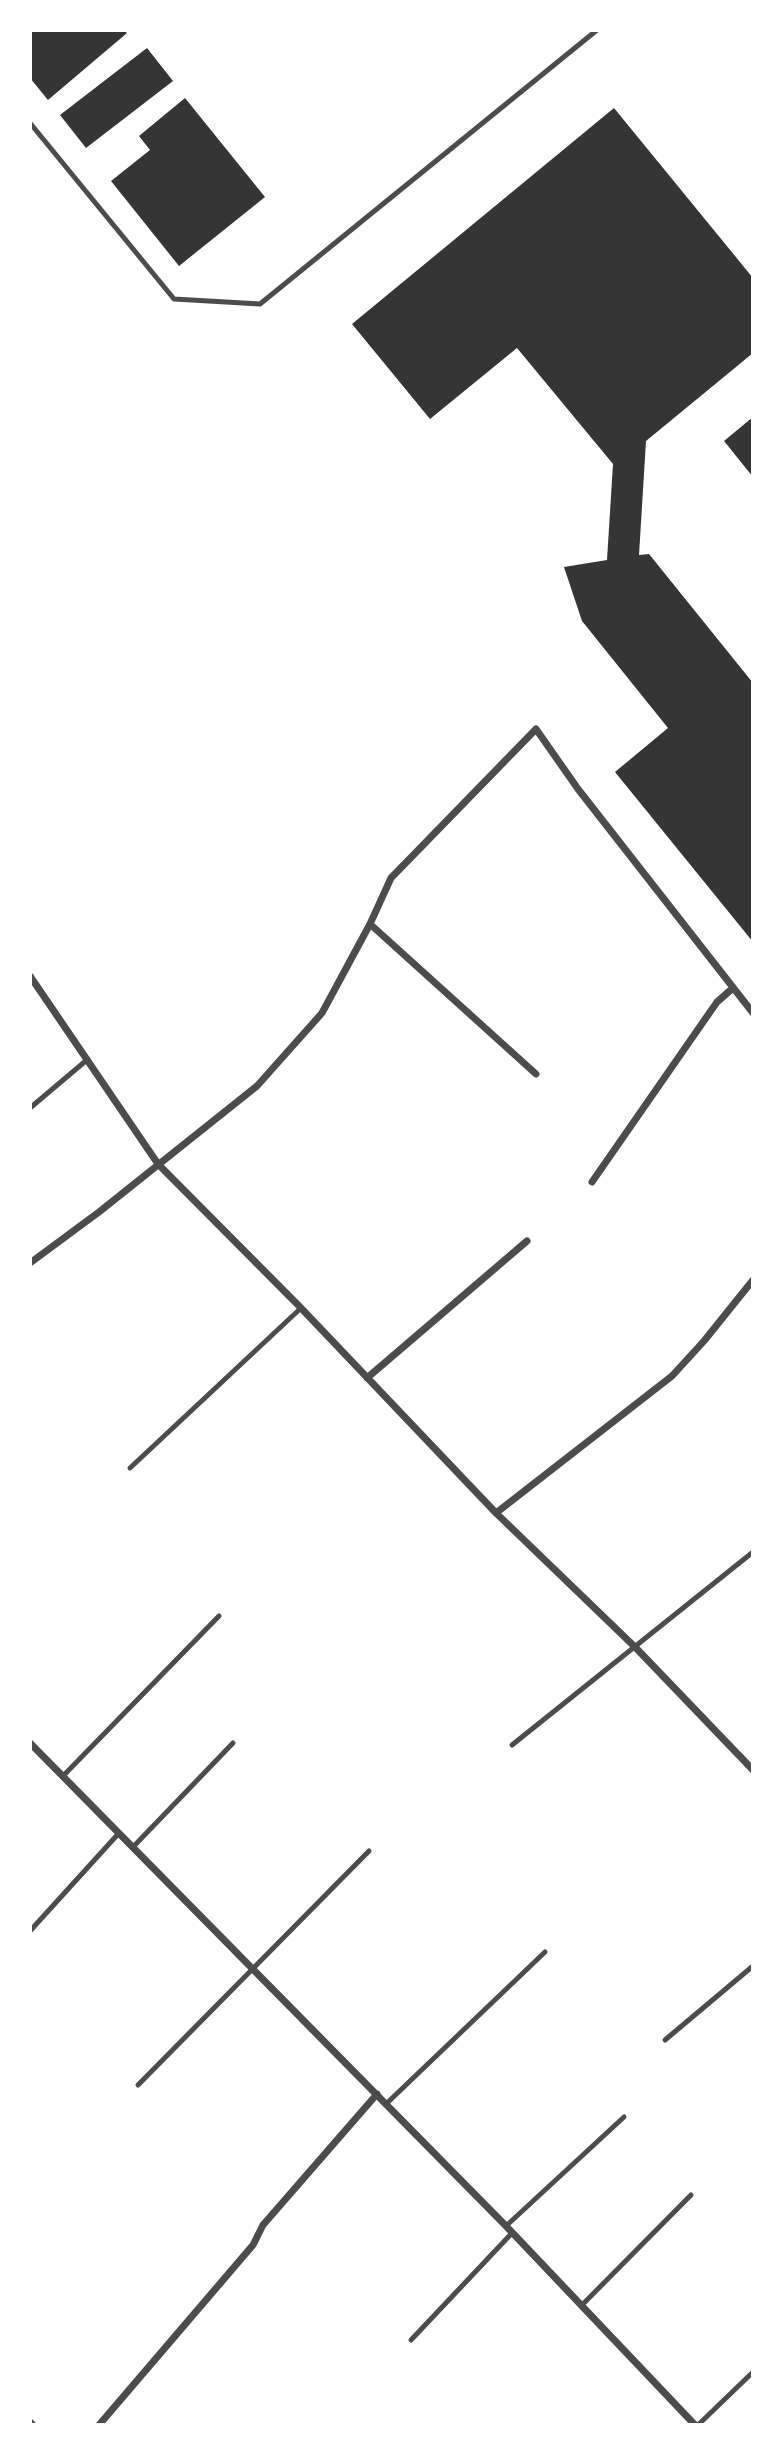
<!DOCTYPE html>
<style>
body{margin:0}
#map{position:relative;width:783px;height:2455px;overflow:hidden;background:#fff;font-family:"PT Sans",sans-serif}
canvas{display:block}
.frame{position:absolute;inset:0;border:32px solid #fff;pointer-events:none}
</style>
<div id="map">
<canvas width="783" height="2455"></canvas>
<div class="frame"></div>
</div>
<script>
const c = document.querySelector('canvas').getContext('2d');
c.lineJoin = 'round';
function fill(path, color) { c.fillStyle = color; c.fill(path, 'evenodd'); }
const toPath = rows => new Path2D(rows.map(r => 'M' + r).join(''));
function trace(path, color, width, dash) { c.strokeStyle = color; c.lineWidth = width; c.lineCap = dash ? 'butt' : 'round'; c.setLineDash(dash || []); c.stroke(path); }
fill(toPath([
 [30,30,124,30,127,33,48,100,30,78],
 [147,48,173,81,86,148,60,115],
 [185,98,265,197,179,266,111,181,150,150,139,136],
 [614,108,753,278,753,353,646,441,639,555,649,554,753,683,753,942,615,772,668,728,582,621,564,567,607,560,613,464,517,348,430,419,352,324],
 [753,417,753,477,724,441]
]), '#353535');
trace(toPath([
 [30,123,174,299,260,304,597,30],
 [30,1108,88,1059],
 [130,1468,301,1308],
 [512,1745,753,1552],
 [63,1776,219,1616],
 [133,1847,233,1743],
 [30,1931,119,1833],
 [665,2040,753,1966],
 [138,2085,369,1851],
 [386,2104,545,1952],
 [506,2226,624,2117],
 [582,2305,691,2195],
 [411,2340,512,2233],
 [698,2425,753,2372]
]), '#4c4c4c', 5);
trace(toPath([
 [370,924,536,1074],
 [30,976,158,1164,301,1308,496,1513,636,1648,753,1770],
 [592,1182,717,1002,733,988],
 [30,1263,99,1212,257,1086,322,1013,370,924,391,878,536,729,578,789,753,1013],
 [367,1378,527,1241],
 [496,1513,672,1376,704,1341,753,1280],
 [30,1743,506,2226,695,2425],
 [30,2422,33,2425],
 [99,2425,253,2245,263,2225,377,2094]
]), '#4c4c4c', 7);
</script>
